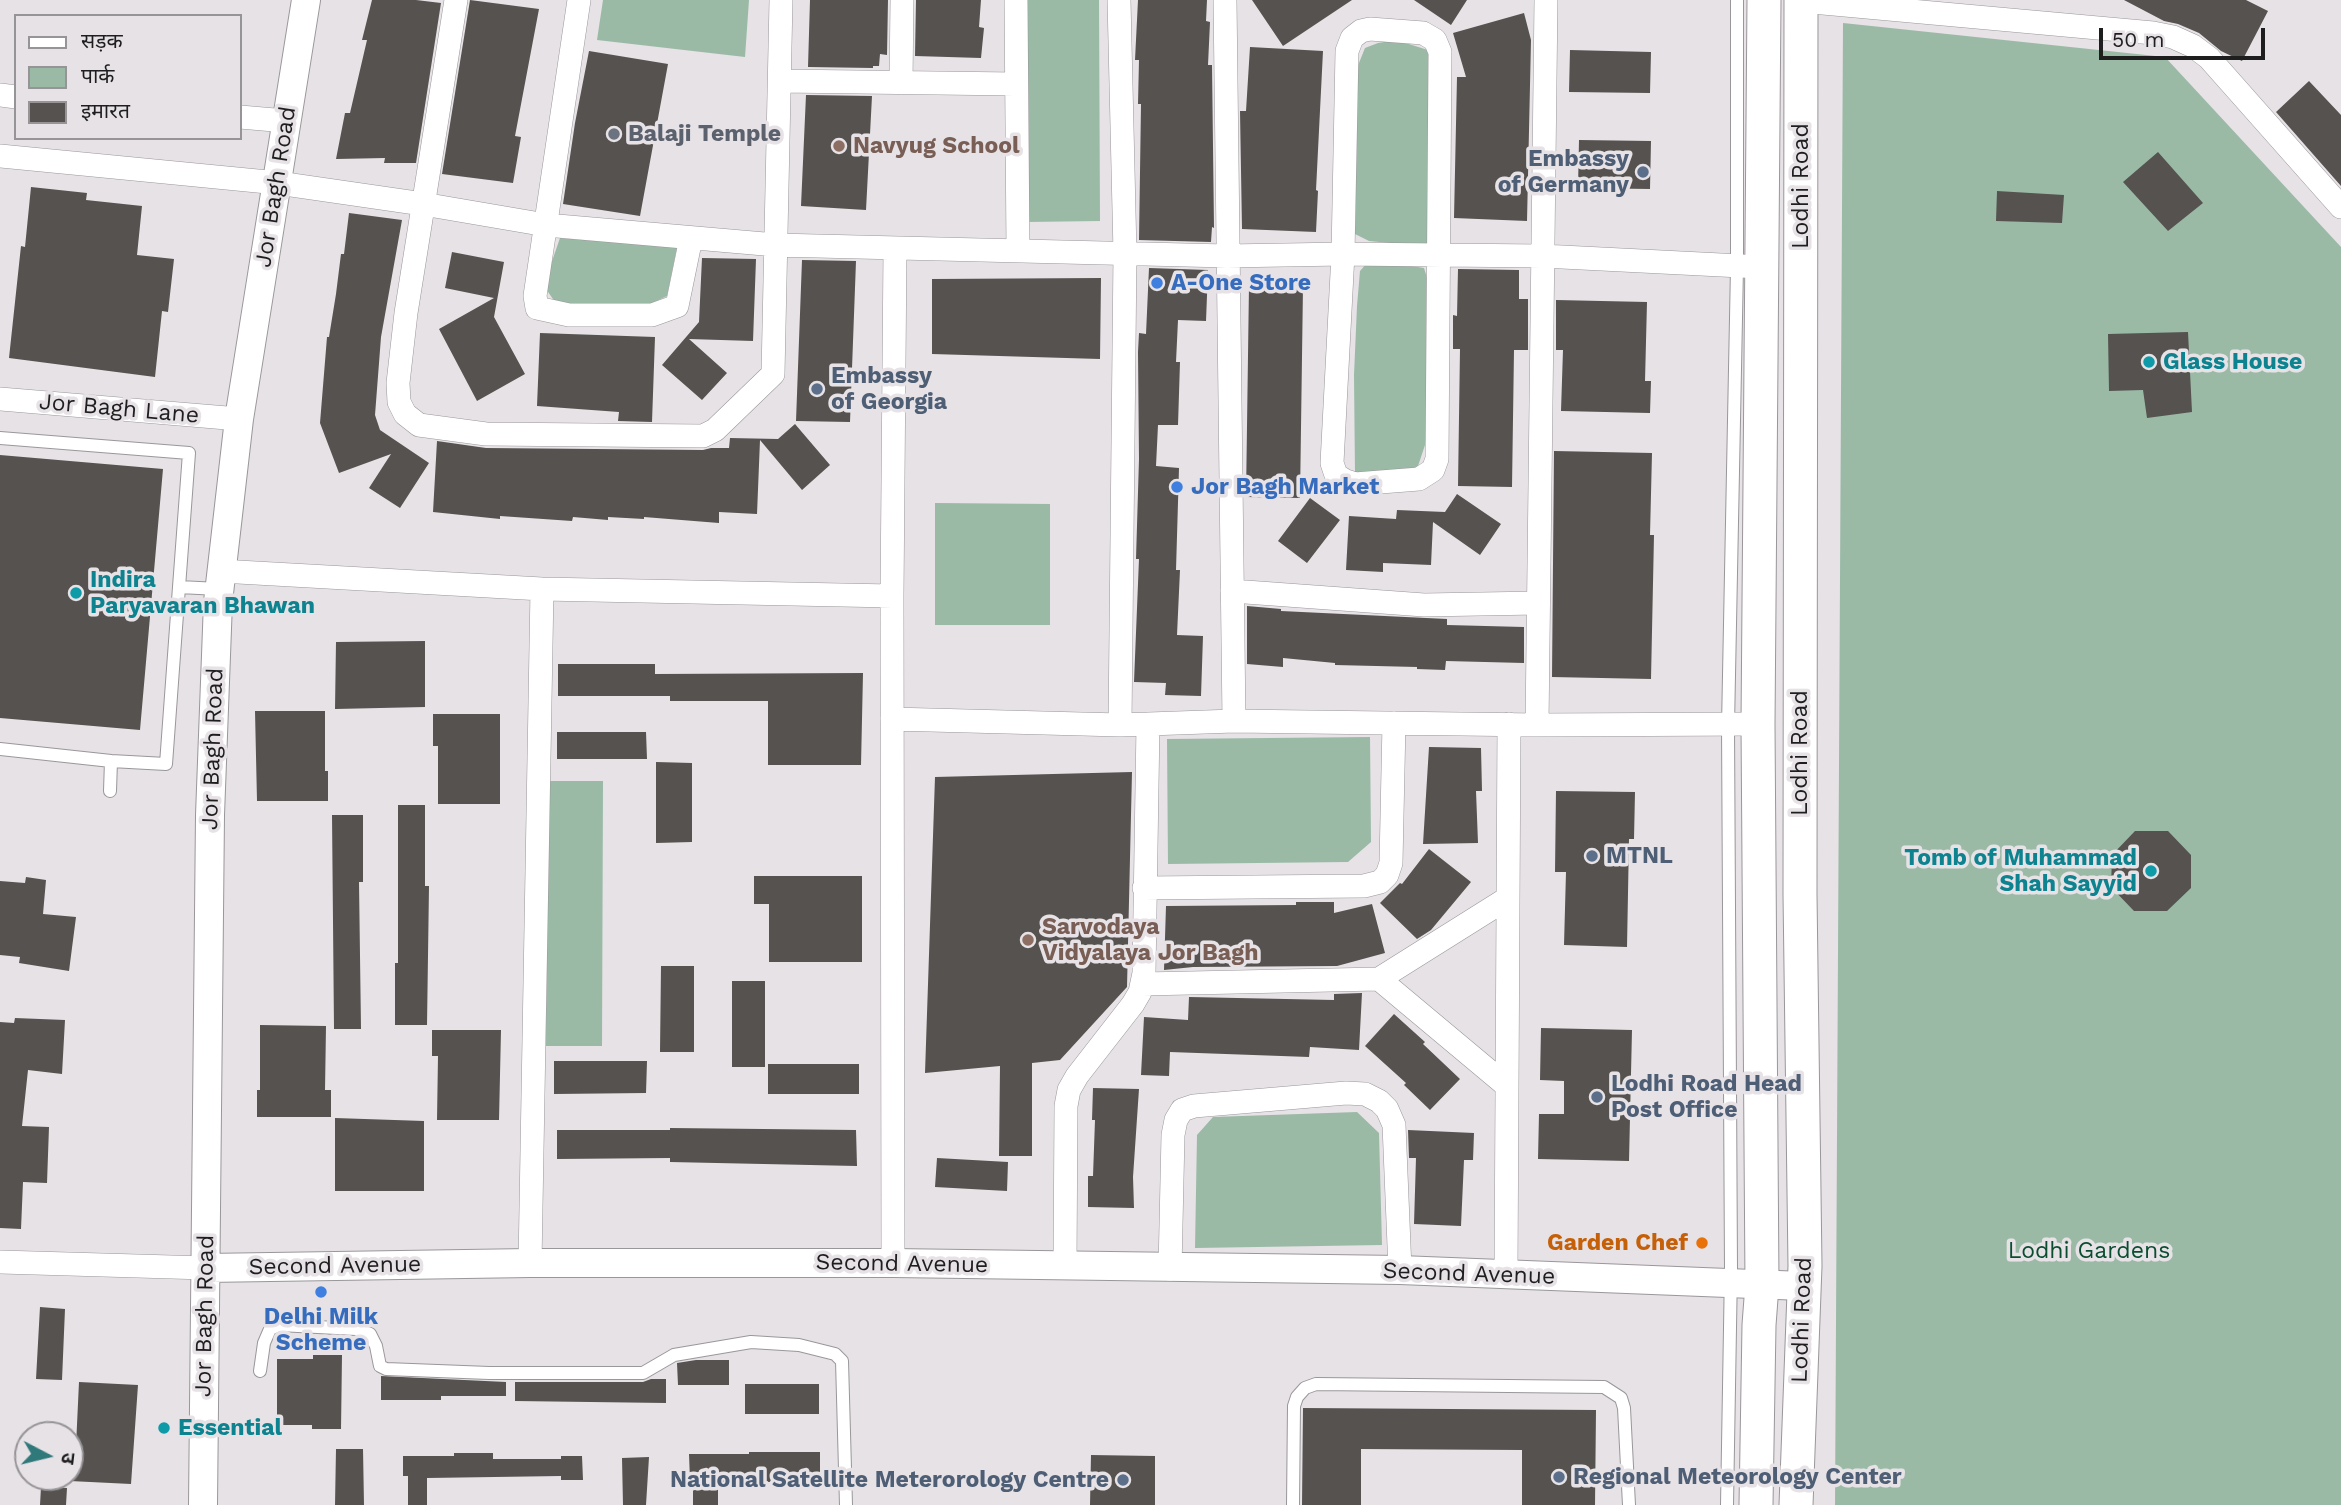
<!DOCTYPE html>
<meta charset="utf-8">
<style>
body{margin:0}
#map{position:relative;width:2341px;height:1505px;overflow:hidden;background:#e6e2e6;font-family:"Work Sans","Noto Sans Devanagari",sans-serif}
canvas{display:block}
.legend{position:absolute;left:14px;top:14px;width:228px;height:126px;box-sizing:border-box;background:#e6e2e6;border:2px solid #969496;margin:0;padding:9px 12px;list-style:none;font-size:21px;color:#1f1e1f}
.legend li{display:flex;align-items:center;gap:14px;height:35px}
.legend b{width:35px;border:2px solid #969496}
.north{position:absolute;left:14px;top:1421px;width:70px;height:70px;box-sizing:border-box;background:#e6e2e6;border:2px solid #969496;border-radius:50%;rotate:97deg;font-size:19px;font-weight:700;line-height:28px;text-align:center;color:#1f1e1f}
.north::after{content:'';display:block;margin:auto;width:24px;height:32px;background:#30797b;clip-path:polygon(50% 0,100% 100%,50% 72%,0 100%)}
.scale{position:absolute;left:2099px;top:28px;width:166px;height:32px;box-sizing:border-box;border:4px solid #1f1e1f;border-top:0;padding-left:9px;font-size:21px;line-height:24px;white-space:nowrap;color:#1f1e1f;-webkit-text-stroke:5px #e6e2e6;paint-order:stroke}
</style>
<div id="map">
<canvas width="2341" height="1505"></canvas>
<ul class="legend">
<li><b style="height:9px;background:#fff"></b>सड़क</li>
<li><b style="height:19px;background:#9abaa6"></b>पार्क</li>
<li><b style="height:19px;background:#55524f"></b>इमारत</li>
</ul>
<div class="north">उ</div>
<div class="scale">50 m</div>
</div>
<script>
const c = document.querySelector('canvas').getContext('2d');
c.lineJoin = 'round';
function fill(path, color) { c.fillStyle = color; c.fill(path, 'evenodd'); }
const toPath = rows => new Path2D(rows.map(r => 'M' + r).join(''));
function trace(path, color, width, dash) { c.strokeStyle = color; c.lineWidth = width; c.lineCap = dash ? 'butt' : 'round'; c.setLineDash(dash || []); c.stroke(path); }
function write(font, color, halo, rows, align = 'center') {
  c.font = font + ' "Work Sans",sans-serif'; c.lineWidth = 7; c.setLineDash([]); c.textBaseline = 'middle'; c.strokeStyle = halo; c.fillStyle = color; for (const [text, x, y, turn = 0] of rows) {
    c.save(); c.translate(x, y); c.rotate((+turn || 0) * Math.PI / 180); c.textAlign = isNaN(turn) ? turn : align; if (halo) c.strokeText(text, 0, 0); c.fillText(text, 0, 0); c.restore();
  }
}
fill(toPath([
 [603,0,749,0,745,57,597,40],
 [1025,0,1099,0,1100,221,1027,222],
 [1843,23,2165,57,2341,247,2341,1505,1835,1505],
 [1396,40,1431,51,1429,243,1420,246,1369,241,1355,234,1357,68,1365,48,1378,43],
 [560,238,677,247,667,296,650,304,578,305,555,302,546,289,550,267],
 [1367,263,1399,264,1424,268,1430,287,1429,418,1425,445,1416,472,1355,474,1354,375,1357,306,1360,271],
 [935,503,1050,504,1050,625,935,625],
 [1370,737,1371,842,1348,862,1168,864,1167,739],
 [547,781,603,781,602,1046,546,1046],
 [1357,1112,1379,1133,1382,1245,1195,1248,1197,1135,1213,1117]
]), '#9abaa6');
fill(toPath([
 [372,0,416,0,441,3,416,163,384,163,385,158,336,159,345,113,350,113,367,40,362,40],
 [470,0,539,9,515,136,521,137,513,183,442,174],
 [810,0,888,0,887,55,880,54,879,66,873,66,873,68,808,67],
 [916,0,981,0,979,27,984,28,981,58,915,56],
 [1138,0,1207,0,1206,21,1210,22,1208,65,1212,65,1214,228,1212,227,1211,242,1139,240,1141,104,1138,104,1139,60,1135,60],
 [1252,0,1352,0,1283,46],
 [1414,0,1467,0,1451,25],
 [2124,0,2246,0,2268,11,2242,61,2221,51,2199,33,2178,24,2164,21],
 [1524,13,1531,40,1527,221,1454,218,1457,77,1466,77,1453,33],
 [1250,47,1323,51,1316,190,1318,191,1316,232,1242,229,1240,111,1246,111],
 [1570,50,1651,52,1650,93,1569,92],
 [589,51,668,64,640,216,563,204,575,123],
 [2309,81,2341,115,2341,186,2276,112],
 [806,95,872,96,866,210,801,206],
 [1579,140,1651,141,1650,189,1578,188],
 [2158,152,2203,203,2168,231,2123,182],
 [31,187,87,193,86,200,142,206,137,255,174,259,168,312,162,311,155,377,9,358,21,246,25,247],
 [1997,191,2064,195,2062,223,1996,221],
 [349,213,402,220,381,337,375,415,380,430,429,463,400,508,369,488,391,454,339,473,320,423,327,337,329,337,336,294,341,254,344,254],
 [452,252,504,262,494,317,525,374,477,401,439,329,494,298,445,288],
 [702,258,756,259,753,341,689,339,727,373,702,400,662,365,699,322],
 [802,260,856,261,850,422,796,421],
 [1149,268,1208,270,1206,321,1178,320,1176,362,1180,362,1178,425,1158,425,1156,466,1179,468,1176,570,1180,570,1177,635,1203,636,1201,696,1165,695,1166,683,1134,682,1139,559,1136,559,1139,459,1138,352,1139,333,1146,334],
 [1458,269,1519,270,1519,299,1528,299,1528,350,1514,350,1512,487,1458,486,1460,349,1453,349,1453,315,1457,316],
 [1101,278,1100,359,932,354,932,279],
 [1249,285,1303,286,1300,498,1246,497],
 [1556,300,1647,302,1645,381,1651,381,1650,413,1561,411,1563,350,1556,350],
 [2188,332,2192,412,2147,418,2143,390,2109,391,2108,334],
 [540,333,655,337,652,422,618,421,619,412,537,406],
 [795,424,830,465,802,490,760,440,757,514,719,512,719,523,644,517,644,519,608,517,608,520,573,517,572,521,500,516,500,519,433,512,437,441,486,448,703,450,711,448,729,448,730,438,778,439],
 [1554,451,1652,453,1650,535,1654,535,1651,679,1552,677],
 [0,455,163,469,140,730,0,718],
 [1457,494,1501,524,1480,555,1433,522,1431,565,1383,563,1383,572,1346,570,1349,516,1396,519,1397,510,1445,512],
 [1310,498,1340,520,1307,563,1278,541],
 [1247,606,1281,609,1281,611,1447,619,1447,625,1524,627,1524,663,1446,661,1445,670,1417,669,1417,667,1335,665,1335,663,1283,658,1283,667,1247,664],
 [425,641,425,707,335,709,336,642],
 [558,664,655,664,655,674,863,673,861,765,768,765,768,701,670,701,670,696,558,696],
 [255,711,325,711,325,771,328,771,328,801,257,801],
 [433,714,500,714,500,804,438,804,438,746,433,746],
 [557,732,646,732,647,759,557,759],
 [1429,747,1481,748,1482,791,1476,791,1478,843,1423,844],
 [656,762,692,763,692,842,656,843],
 [1132,772,1127,987,1060,1060,1032,1063,1032,1156,999,1156,1000,1066,925,1073,935,777],
 [1556,791,1635,792,1634,839,1629,839,1627,947,1564,945,1566,872,1555,872],
 [398,805,425,805,425,886,429,886,427,1025,395,1025,395,963,398,963],
 [332,815,363,815,363,882,359,882,361,1029,334,1029],
 [2135,831,2168,831,2191,855,2191,888,2167,911,2134,911,2111,887,2112,855],
 [1429,849,1471,882,1431,930,1417,939,1380,903,1400,883,1402,884],
 [754,876,862,876,862,962,769,962,769,904,754,904],
 [26,877,46,880,43,914,76,917,69,971,19,963,20,957,0,955,0,881,25,883],
 [1296,902,1334,902,1334,913,1372,904,1385,953,1337,966,1193,967,1164,970,1166,906,1296,905],
 [661,966,694,966,694,1052,660,1052],
 [732,981,765,981,765,1067,732,1067],
 [1362,993,1359,1050,1310,1047,1309,1057,1170,1052,1169,1076,1141,1075,1144,1017,1188,1020,1189,997,1334,1000,1334,994],
 [1394,1014,1425,1042,1423,1044,1460,1079,1430,1110,1404,1085,1406,1083,1365,1046],
 [15,1018,65,1020,62,1074,28,1070,22,1126,49,1127,47,1183,23,1182,21,1229,0,1228,0,1022,14,1023],
 [260,1025,326,1026,325,1090,331,1090,331,1117,257,1117,257,1090,260,1090],
 [1541,1028,1632,1030,1629,1161,1538,1159,1539,1114,1564,1114,1564,1081,1540,1080],
 [432,1030,501,1030,499,1120,437,1120,438,1056,432,1056],
 [554,1061,647,1061,646,1093,554,1094],
 [768,1064,859,1064,859,1094,768,1094],
 [1093,1088,1139,1089,1133,1177,1134,1208,1088,1207,1088,1176,1093,1176,1095,1120,1092,1120],
 [335,1118,424,1121,424,1191,335,1191],
 [670,1128,856,1130,857,1166,670,1162,670,1158,557,1159,557,1130,670,1130],
 [1408,1130,1474,1133,1473,1160,1464,1160,1461,1226,1414,1224,1416,1158,1409,1158],
 [937,1158,1008,1162,1007,1191,935,1187],
 [40,1307,65,1309,62,1380,36,1379],
 [313,1355,342,1355,341,1429,312,1429,312,1425,277,1425,277,1359,313,1359],
 [696,1360,729,1360,729,1385,678,1385,677,1363],
 [381,1376,506,1382,506,1396,441,1396,441,1400,381,1400],
 [651,1379,666,1379,666,1403,515,1401,515,1382,643,1382],
 [79,1382,138,1385,131,1484,70,1481,70,1446,76,1446],
 [745,1384,819,1384,819,1414,745,1414],
 [1303,1408,1596,1410,1595,1505,1522,1505,1522,1450,1361,1449,1361,1505,1302,1505],
 [336,1449,363,1449,364,1505,335,1505],
 [749,1452,820,1452,820,1482,718,1482,718,1505,693,1505,693,1480,690,1480,689,1454,749,1454],
 [454,1453,493,1453,493,1459,561,1459,561,1456,582,1456,583,1480,561,1480,561,1476,427,1478,427,1505,408,1505,408,1476,403,1476,403,1456,454,1456],
 [1091,1455,1155,1456,1155,1505,1090,1505],
 [649,1457,646,1505,623,1505,622,1458],
 [41,1487,67,1488,66,1505,40,1505]
]), '#55524f');
const service = toPath([
 [0,438,189,453,179,587],
 [0,749,111,761],
 [110,791,111,761,166,764,179,587,219,589],
 [260,1371,264,1343,270,1329,279,1325,356,1329,370,1334,376,1346,380,1366,386,1369,489,1373,643,1373,674,1355,751,1342,799,1345,835,1354,842,1361,846,1505],
 [1293,1505,1294,1406,1297,1397,1305,1388,1316,1384,1604,1387,1621,1398,1624,1408,1629,1505],
 [1727,1505,1731,1269,1728,726,1737,267,1737,0]
]);
const minor = toPath([
 [456,0,406,313,398,383,399,402,405,414,419,425,486,434,703,436,715,430,773,374,781,0],
 [579,0,535,296,537,308,569,315,652,315,677,306,691,238],
 [1016,0,1018,251],
 [1119,0,1125,253,1120,725],
 [1225,0,1234,721],
 [1801,1,2153,33,2173,37,2193,46,2209,58,2341,207],
 [1370,29,1423,33,1435,40,1440,52,1437,459,1433,470,1419,479,1355,484,1346,481,1336,475,1332,463,1343,254,1347,51,1352,38,1361,31,1370,29],
 [780,81,1015,84],
 [901,83,902,0],
 [0,95,16,97],
 [240,117,286,121],
 [0,156,278,183,423,204,546,225,776,245,1227,256,1343,254,1542,256,1761,267],
 [0,399,239,419],
 [220,571,542,589,892,596],
 [1232,591,1424,605,1538,603],
 [892,719,1120,725,1234,721,1537,725,1758,724],
 [1537,725,1546,0],
 [1144,888,1364,886,1380,882,1387,875,1391,863,1394,723],
 [1379,979,1508,898],
 [1143,984,1379,979,1507,1086],
 [0,1262,206,1268],
 [530,1263,542,589],
 [893,1263,892,596,895,249],
 [1065,1266,1066,1106,1069,1090,1077,1076,1133,1004,1140,992,1144,973,1148,724],
 [1170,1269,1173,1135,1176,1120,1182,1110,1194,1106,1346,1093,1365,1094,1379,1101,1387,1109,1394,1125,1400,1270],
 [1506,1274,1509,724]
]);
const tertiary = toPath([
 [206,1268,530,1263,893,1263,1400,1270,1803,1286],
 [203,1505,210,815,218,602,239,419,306,0]
]);
const secondary = toPath([
 [1756,1505,1759,1325,1762,1285,1758,724,1764,0],
 [1796,1505,1805,1266,1800,894,1801,0]
]);
trace(service, '#9a979a', 14);
trace(minor, '#9a979a', 24);
trace(tertiary, '#9a979a', 30);
trace(secondary, '#9a979a', 35);
trace(service, '#fff', 12);
trace(minor, '#fff', 23);
trace(tertiary, '#fff', 28);
trace(secondary, '#fff', 33);
for (const [x, y, r, color] of [
 [614,134,7,"#6b7280"],
 [839,146,7,"#8d6e63"],
 [1643,172,7,"#5c6f8a"],
 [1157,283,7,"#3f7fe0"],
 [2149,362,7,"#0f9aa8"],
 [817,389,7,"#5c6f8a"],
 [1177,487,7,"#3f7fe0"],
 [76,593,7,"#0f9aa8"],
 [1592,856,7,"#5c6f8a"],
 [2151,871,7,"#0f9aa8"],
 [1028,940,7,"#8d6e63"],
 [1597,1097,7,"#5c6f8a"],
 [1702,1243,7,"#e8710a"],
 [321,1292,7,"#3f7fe0"],
 [164,1428,7,"#0f9aa8"],
 [1559,1477,7,"#5c6f8a"],
 [1123,1480,7,"#5c6f8a"]
]) { const dot = new Path2D(); dot.arc(x, y, r, 0, 2 * Math.PI); c.fillStyle = color; c.fill(dot); trace(dot, '#e6e2e6', 2.5); }
write('bold 23px', '#5b616d', '#e6e2e6', [
 ["Balaji Temple",628,134]
], 'left');
write('bold 23px', '#785e54', '#e6e2e6', [
 ["Navyug School",853,146],
 ["Sarvodaya",1042,927],
 ["Vidyalaya Jor Bagh",1042,953]
], 'left');
write('bold 23px', '#4e5e75', '#e6e2e6', [
 ["Embassy",1629,159,"right"],
 ["of Germany",1629,185,"right"],
 ["Embassy",831,376],
 ["of Georgia",831,402],
 ["MTNL",1606,856],
 ["Lodhi Road Head",1611,1084],
 ["Post Office",1611,1110],
 ["Regional Meteorology Center",1573,1477],
 ["National Satellite Meterorology Centre",1109,1480,"right"]
], 'left');
write('23px', '#1f1e1f', '#e6e2e6', [
 ["Lodhi Road",1801,186,-90],
 ["Jor Bagh Road",276,187,-81],
 ["Jor Bagh Lane",119,409,5],
 ["Jor Bagh Road",213,749,-88],
 ["Lodhi Road",1800,753,-90],
 ["Second Avenue",902,1264,1],
 ["Second Avenue",335,1266,-1],
 ["Second Avenue",1469,1274,2],
 ["Jor Bagh Road",205,1316,-89],
 ["Lodhi Road",1802,1320,-88]
]);
write('bold 23px', '#366cbe', '#e6e2e6', [
 ["A-One Store",1171,283],
 ["Jor Bagh Market",1191,487],
 ["Delhi Milk",321,1317,"center"],
 ["Scheme",321,1343,"center"]
], 'left');
write('bold 23px', '#0d838f', '#e6e2e6', [
 ["Glass House",2163,362],
 ["Indira",90,580],
 ["Paryavaran Bhawan",90,606],
 ["Tomb of Muhammad",2137,858,"right"],
 ["Shah Sayyid",2137,884,"right"],
 ["Essential",178,1428]
], 'left');
write('bold 23px', '#c56008', '#e6e2e6', [
 ["Garden Chef",1688,1243]
], 'right');
write('23px', '#0a4e2f', '#e6e2e6', [
 ["Lodhi Gardens",2089,1251]
]);
</script>
